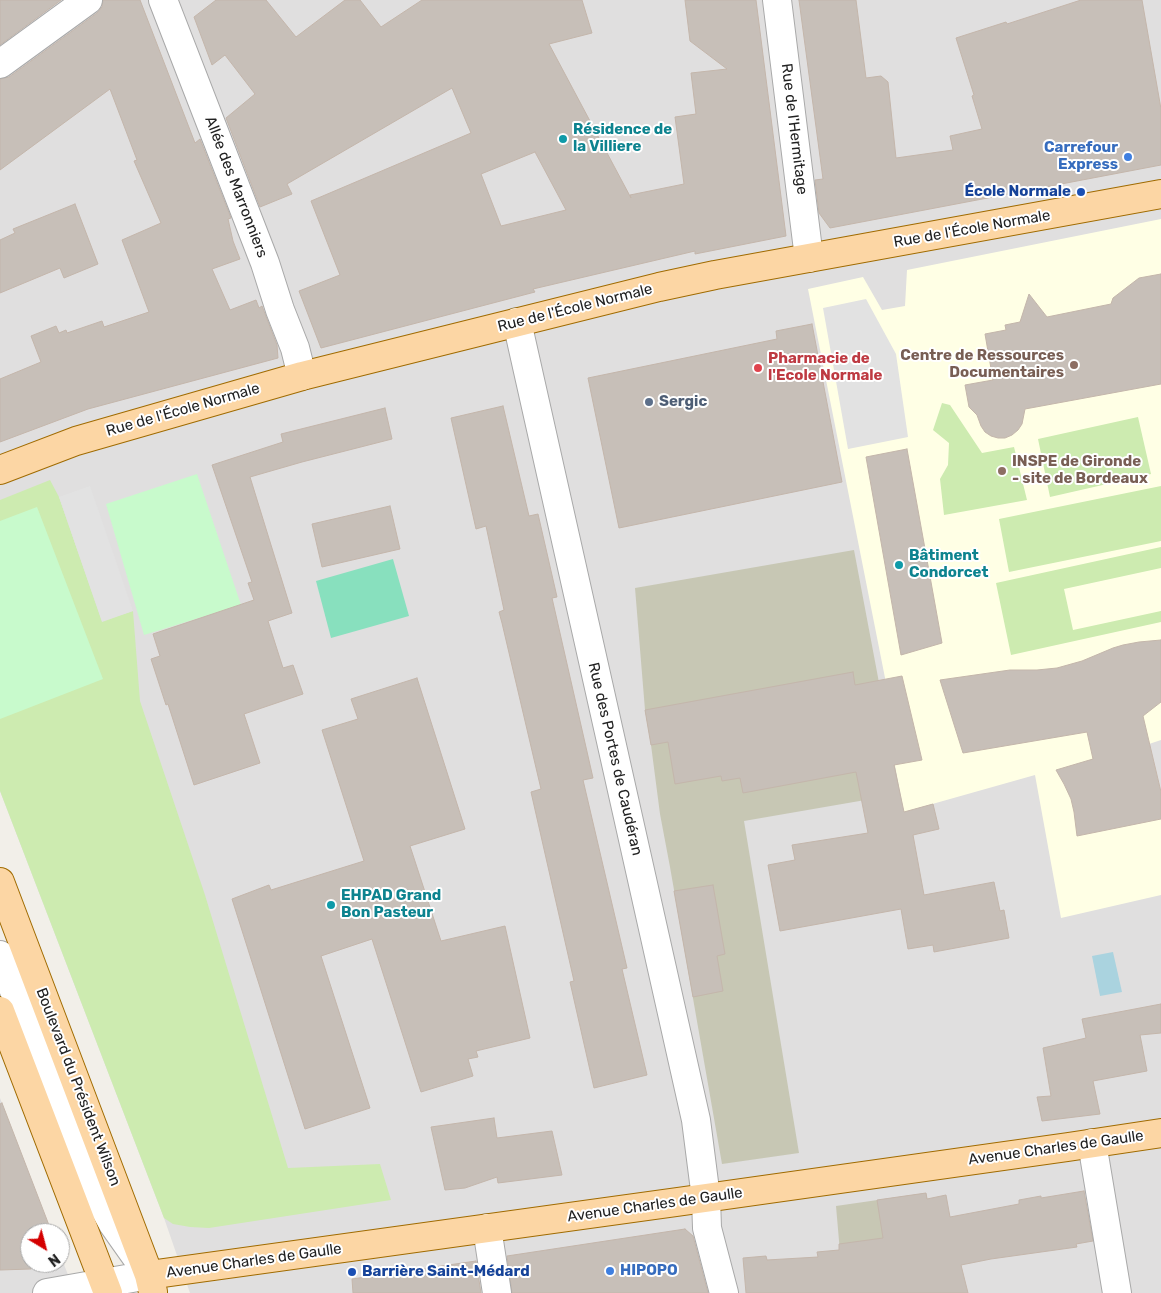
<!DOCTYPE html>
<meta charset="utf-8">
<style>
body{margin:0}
#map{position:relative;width:1161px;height:1293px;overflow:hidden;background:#f2efe9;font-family:Rubik,sans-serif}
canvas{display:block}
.north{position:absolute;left:20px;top:1223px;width:50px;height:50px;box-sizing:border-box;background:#fff;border:1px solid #a7a7a7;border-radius:50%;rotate:143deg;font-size:14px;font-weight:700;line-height:20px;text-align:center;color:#222}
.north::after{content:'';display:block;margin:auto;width:18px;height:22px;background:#d40000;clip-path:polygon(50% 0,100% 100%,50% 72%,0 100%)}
</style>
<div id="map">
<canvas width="1161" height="1293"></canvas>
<div class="north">N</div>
</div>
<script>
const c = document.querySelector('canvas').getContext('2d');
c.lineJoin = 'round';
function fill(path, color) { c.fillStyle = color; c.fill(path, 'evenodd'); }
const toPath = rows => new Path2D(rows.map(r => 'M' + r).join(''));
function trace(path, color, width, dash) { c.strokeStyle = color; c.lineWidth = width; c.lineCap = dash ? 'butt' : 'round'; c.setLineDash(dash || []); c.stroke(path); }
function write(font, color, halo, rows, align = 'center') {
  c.font = font + ' Rubik,sans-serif'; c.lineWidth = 4; c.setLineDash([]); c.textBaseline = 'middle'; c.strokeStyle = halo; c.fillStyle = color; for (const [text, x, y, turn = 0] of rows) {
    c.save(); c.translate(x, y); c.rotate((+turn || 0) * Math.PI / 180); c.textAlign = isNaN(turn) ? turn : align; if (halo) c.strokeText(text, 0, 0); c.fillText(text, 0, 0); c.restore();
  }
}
fill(toPath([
 [0,0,1161,0,1161,1293,190,1293,164,1218,0,791],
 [0,1098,52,1233,30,1233,30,1263,60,1263,60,1254,75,1293,0,1293]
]), '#e0dfdf');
fill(toPath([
 [1161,219,1161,740,1149,744,1161,792,1161,895,1061,918,1035,775,904,812,881,693,888,693,808,289,863,277,882,310,905,306,907,270]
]), '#ffffe5');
fill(toPath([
 [854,550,900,794,744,821,799,1153,722,1164,670,867,660,814,651,745,645,710,635,588],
 [926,1193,948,1287,843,1287,836,1206]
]), '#c7c7b4');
fill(toPath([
 [942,403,950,405,982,453,1014,447,1027,500,944,515,940,479,948,465,949,443,933,430],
 [1138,417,1151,474,1050,497,1038,439],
 [50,480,59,497,102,621,133,611,140,701,205,895,288,1168,380,1164,391,1200,209,1228,190,1227,173,1224,164,1218,0,791,0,500],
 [1161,486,1161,541,1009,572,999,519],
 [1161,547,1161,568,1064,589,1073,630,1161,611,1161,622,1011,655,996,583]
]), '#cdebb0');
fill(toPath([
 [197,474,241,605,144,635,106,504],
 [37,507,103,679,0,719,0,521]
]), '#c8facc');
fill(toPath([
 [393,559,409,616,331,638,316,581]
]), '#88e0be');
fill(toPath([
 [866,299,896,354,908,437,848,449,823,308],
 [90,486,133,611,102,622,59,497]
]), '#e2e2e2');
fill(toPath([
 [1113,952,1122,992,1100,996,1092,956]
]), '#aad3df');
const building = toPath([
 [0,0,61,0,0,45,0,0],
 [103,0,140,0,195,143,200,139,231,218,228,219,233,241,240,259,212,269,230,310,256,300,259,308,262,306,277,345,278,358,88,409,0,442,0,379,41,362,31,336,56,326,59,333,66,330,67,333,102,321,104,327,149,312,122,240,161,223,134,161,137,160,110,89,0,170,0,79,9,77,97,13,102,7,103,0],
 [216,0,266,0,296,37,345,0,360,0,381,27,422,0,582,0,592,33,549,44,631,198,630,195,684,184,675,117,696,114,691,73,727,69,690,41,685,0,756,0,786,236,695,254,695,251,533,289,535,292,321,348,299,291,340,275,311,201,471,133,452,88,287,184,292,194,260,207,226,118,255,94,225,55,212,65,194,17,216,0],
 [535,152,566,210,501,226,481,174,535,152],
 [799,0,856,0,866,78,881,76,888,82,896,158,953,150,950,136,982,129,972,96,974,95,956,38,1006,22,1007,24,1081,0,1142,0,1161,109,1161,165,830,228,819,213,815,180,823,179,799,0],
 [75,204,98,264,64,278,60,268,0,293,0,240,15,233,13,229,75,204],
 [1161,274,1161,384,1025,409,1022,424,1018,430,1012,435,1005,438,998,438,991,436,985,432,981,426,977,415,969,407,965,385,993,380,985,334,1006,330,1005,325,1020,322,1029,294,1047,317,1111,304,1113,298,1139,278,1161,274],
 [812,324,842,482,619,528,588,378,777,339,776,331,812,324],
 [503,406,529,516,538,514,557,597,552,598,593,778,583,780,627,968,622,969,647,1075,594,1088,570,982,574,981,531,792,541,789,502,623,499,612,504,610,486,526,476,529,451,418,503,406],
 [385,408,392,439,302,462,250,477,292,613,268,621,283,668,293,665,303,694,244,714,260,763,194,785,168,704,166,705,151,659,160,656,153,634,254,600,248,583,252,582,212,465,283,442,281,434,385,408],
 [907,449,942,643,901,655,866,457,907,449],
 [390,506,400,549,322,567,312,524,390,506],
 [1161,640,1161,702,1143,716,1161,792,1161,819,1077,836,1074,812,1071,799,1064,784,1056,770,1093,759,1087,732,963,753,940,680,1010,670,1037,670,1057,668,1082,661,1113,648,1123,645,1139,642,1161,640],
 [853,672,855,685,902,676,922,760,894,765,904,812,933,804,939,829,913,835,924,895,994,882,1000,911,1004,910,1009,938,934,952,933,945,908,949,901,909,780,931,768,865,795,860,792,845,868,833,856,772,743,793,740,778,722,781,721,776,675,784,668,742,651,745,645,710,853,672],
 [417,678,465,829,410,846,441,941,505,926,530,1038,476,1051,478,1057,468,1059,473,1076,421,1092,372,939,321,956,370,1108,305,1129,232,899,269,885,271,890,364,861,322,730,358,719,351,699,417,678],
 [713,885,725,954,717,956,723,991,693,997,674,891,713,885],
 [1161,1004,1161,1033,1140,1035,1147,1071,1093,1081,1100,1114,1042,1121,1037,1097,1051,1096,1043,1048,1086,1038,1082,1019,1161,1004],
 [2,1103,52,1233,30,1233,30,1263,36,1263,31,1269,0,1270,0,1104,2,1103],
 [494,1118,497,1138,552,1131,562,1175,498,1183,497,1177,465,1188,445,1190,431,1127,494,1118],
 [1084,1191,1093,1241,1076,1244,1077,1247,991,1259,961,1265,968,1293,746,1293,743,1258,766,1256,767,1260,818,1257,817,1252,839,1250,839,1244,883,1238,877,1200,926,1193,927,1199,946,1195,950,1217,1019,1204,1019,1200,1041,1196,1041,1198,1084,1191],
 [685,1229,693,1236,708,1293,512,1293,507,1256,685,1229],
 [476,1261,481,1293,353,1293,352,1279,476,1261]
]);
fill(building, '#c7bfb8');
trace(building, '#c4b6ab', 1);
const minor = toPath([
 [163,0,265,263,280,310,295,348,302,376],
 [777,0,809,258],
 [0,64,88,0],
 [517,322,696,1120,706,1198,707,1228,724,1293],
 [0,955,73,1141,97,1195,113,1224,149,1275,47,1293],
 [1092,1143,1117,1293],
 [487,1228,497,1293]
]);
const major = toPath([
 [0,470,76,441,302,376,659,287,715,275,1161,194],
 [0,882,149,1275,153,1292],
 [0,1011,108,1293],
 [149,1275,677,1202,1068,1147,1161,1133]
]);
trace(minor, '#a9a9a9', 30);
trace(major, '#a06b00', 30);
trace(minor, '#fff', 28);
trace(major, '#fcd6a4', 28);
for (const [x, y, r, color] of [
 [563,139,5,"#0f9aa8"],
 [1128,157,5,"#3f7fe0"],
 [1081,192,5,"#1a4fb4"],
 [1074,365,5,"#8d6e63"],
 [758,368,5,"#e0444e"],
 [649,402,5,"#5c6f8a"],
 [1002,471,5,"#8d6e63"],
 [899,565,5,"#0f9aa8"],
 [331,905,5,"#0f9aa8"],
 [610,1271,5,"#3f7fe0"],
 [352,1272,5,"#1a4fb4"]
]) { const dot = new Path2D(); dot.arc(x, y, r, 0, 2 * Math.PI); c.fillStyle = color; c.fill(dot); trace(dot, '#fff', 2); }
write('15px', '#222', '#fff', [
 ["Rue de l'Hermitage",794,129,83],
 ["Allée des Marronniers",236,187,69],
 ["Rue de l'École Normale",972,229,-10],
 ["Rue de l'École Normale",575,308,-14],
 ["Rue de l'École Normale",183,410,-16],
 ["Rue des Portes de Caudéran",615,759,77],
 ["Boulevard du Président Wilson",78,1087,69],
 ["Avenue Charles de Gaulle",1056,1148,-8],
 ["Avenue Charles de Gaulle",655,1205,-8],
 ["Avenue Charles de Gaulle",254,1261,-8]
]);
write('bold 15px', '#0d838f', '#fff', [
 ["Résidence de",573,130],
 ["la Villiere",573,147],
 ["Bâtiment",909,556],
 ["Condorcet",909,573],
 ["EHPAD Grand",341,896],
 ["Bon Pasteur",341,913]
], 'left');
write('bold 15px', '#366cbe', '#fff', [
 ["Carrefour",1118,148],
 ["Express",1118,165],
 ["HIPOPO",620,1271,"left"]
], 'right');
write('bold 15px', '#164399', '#fff', [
 ["École Normale",1071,192],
 ["Barrière Saint-Médard",362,1272,"left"]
], 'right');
write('bold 15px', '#785e54', '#fff', [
 ["Centre de Ressources",1064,356],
 ["Documentaires",1064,373],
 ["INSPE de Gironde",1012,462,"left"],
 ["- site de Bordeaux",1012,479,"left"]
], 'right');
write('bold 15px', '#be3a42', '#fff', [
 ["Pharmacie de",768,359],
 ["l'Ecole Normale",768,376]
], 'left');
write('bold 15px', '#4e5e75', '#fff', [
 ["Sergic",659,402]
], 'left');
</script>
